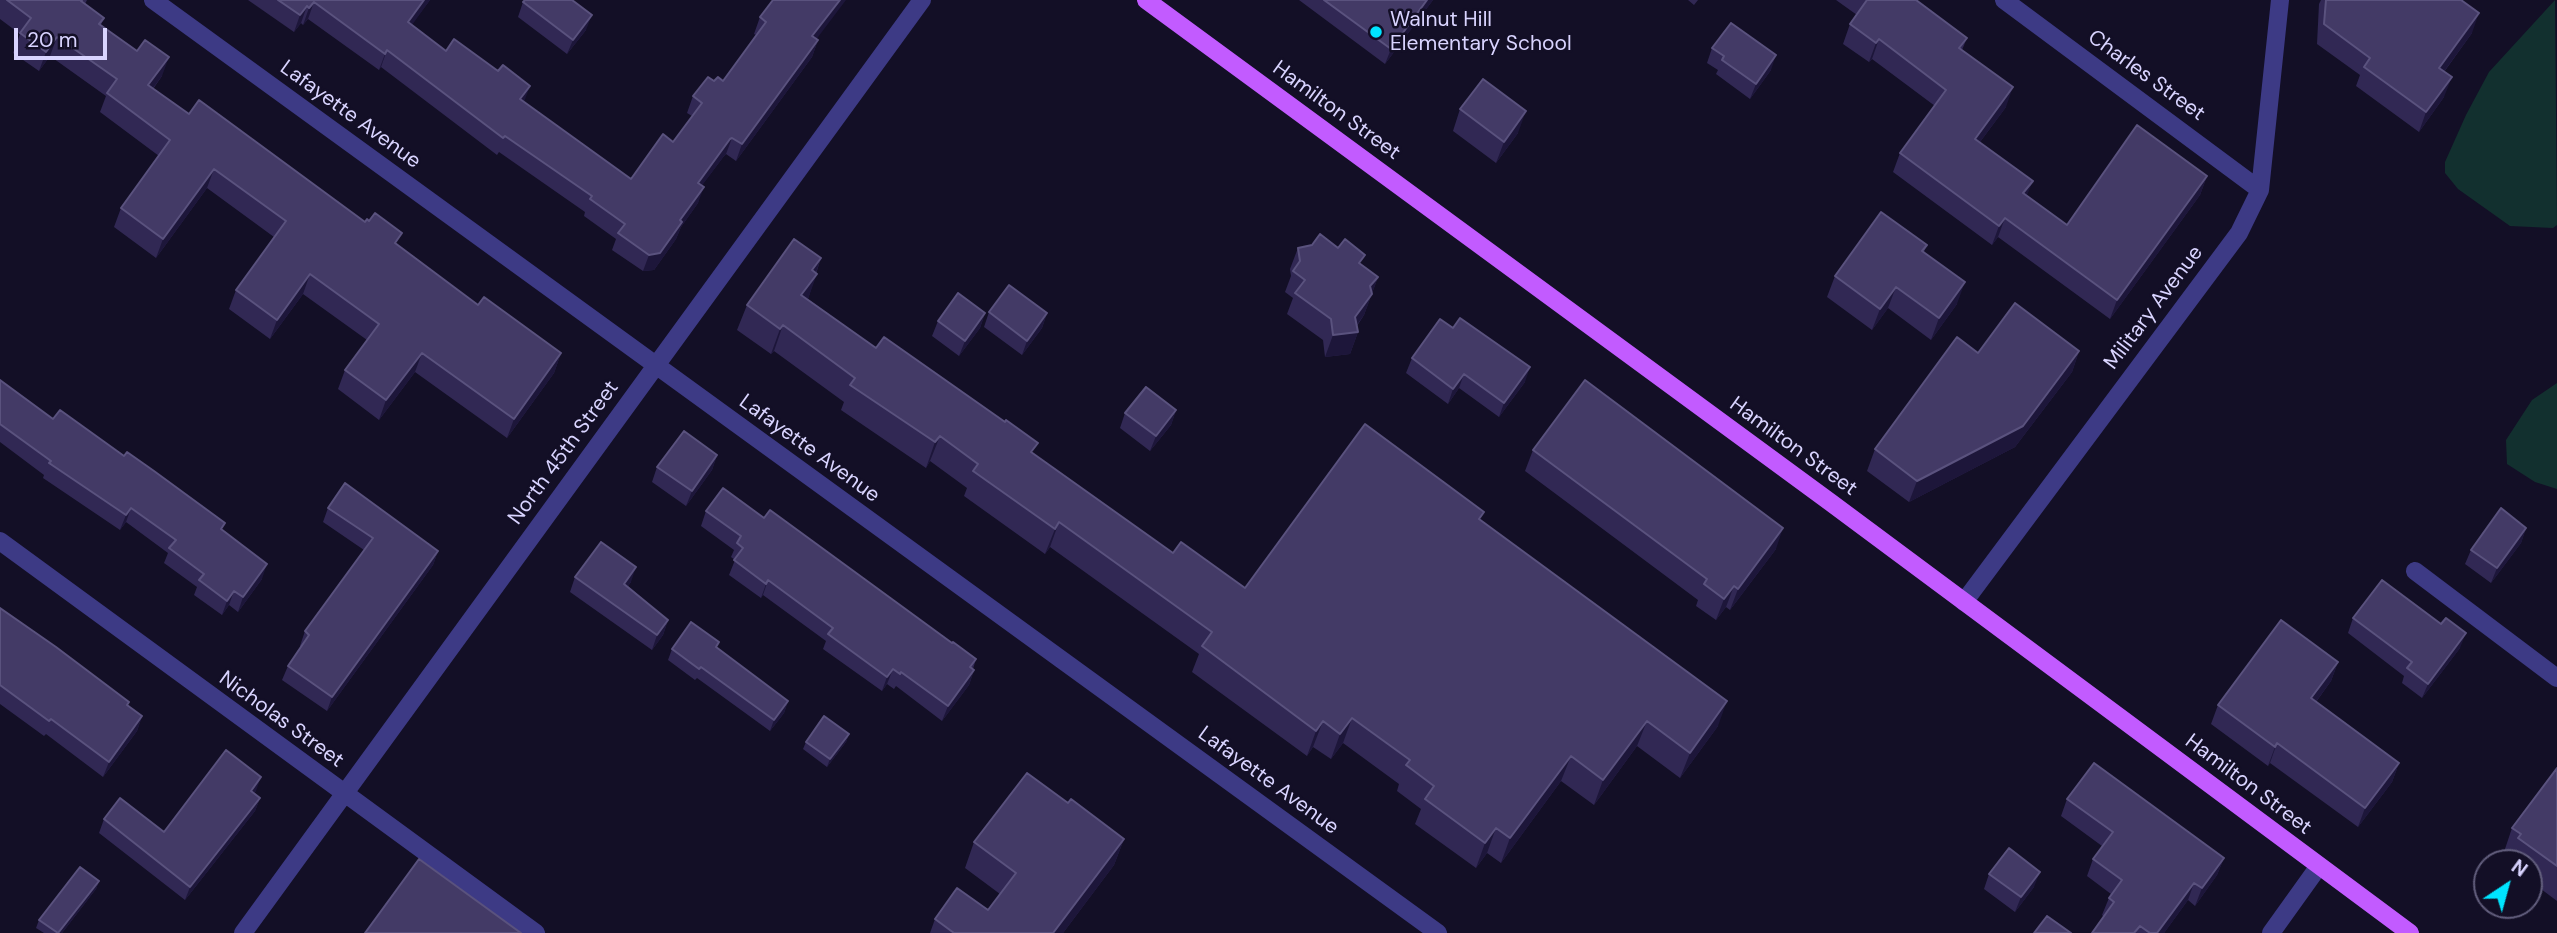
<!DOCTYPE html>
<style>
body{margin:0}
#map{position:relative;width:2557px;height:933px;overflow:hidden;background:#130f26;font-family:"DM Sans",sans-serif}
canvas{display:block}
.north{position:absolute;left:2473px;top:849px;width:70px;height:70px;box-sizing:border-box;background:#130f26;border:2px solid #625e7d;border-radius:50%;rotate:36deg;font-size:19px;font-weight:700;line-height:28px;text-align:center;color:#d9d4ff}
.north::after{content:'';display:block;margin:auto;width:24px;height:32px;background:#00e5ff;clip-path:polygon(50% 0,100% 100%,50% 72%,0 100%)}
.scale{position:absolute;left:14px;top:28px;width:93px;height:32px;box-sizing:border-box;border:4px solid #d9d4ff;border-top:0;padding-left:9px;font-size:21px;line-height:24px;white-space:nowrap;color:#d9d4ff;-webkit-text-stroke:5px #130f26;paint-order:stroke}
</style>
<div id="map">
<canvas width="2557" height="933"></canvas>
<div class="north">N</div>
<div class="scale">20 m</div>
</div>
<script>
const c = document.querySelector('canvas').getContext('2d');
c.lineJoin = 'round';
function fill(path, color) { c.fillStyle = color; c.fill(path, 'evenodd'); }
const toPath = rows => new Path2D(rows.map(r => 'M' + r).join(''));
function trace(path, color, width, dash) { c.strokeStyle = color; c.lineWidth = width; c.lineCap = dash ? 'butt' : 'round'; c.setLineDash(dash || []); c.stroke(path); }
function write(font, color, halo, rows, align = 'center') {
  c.font = font + ' "DM Sans",sans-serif'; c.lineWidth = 5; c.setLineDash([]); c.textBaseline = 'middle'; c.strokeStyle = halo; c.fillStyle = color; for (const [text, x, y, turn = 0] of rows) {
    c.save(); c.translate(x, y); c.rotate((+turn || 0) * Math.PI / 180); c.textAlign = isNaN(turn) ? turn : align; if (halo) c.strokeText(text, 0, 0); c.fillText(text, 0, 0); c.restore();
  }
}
fill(toPath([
 [2555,0,2557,225,2553,228,2510,226,2458,189,2445,173,2445,162,2466,115,2489,72],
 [2557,383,2557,489,2535,482,2507,464,2506,440,2532,400]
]), '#12302f');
trace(toPath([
 [153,0,1438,933],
 [2004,0,2260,190],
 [0,541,536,933],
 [2415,571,2557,678],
 [1964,602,2239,233,2260,190,2280,0],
 [243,933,922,0],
 [2271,933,2319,866]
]), '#3d3a85', 18);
trace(toPath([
 [1146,0,1830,502,2410,933]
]), '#c25bff', 18);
fill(toPath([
 [0,0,87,0,85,4,104,18,101,25,162,76,153,89,189,114,365,222,478,305,561,353,554,373,507,438,415,372,379,420,338,389,345,370,367,340,303,294,270,339,229,309,236,290,274,237,207,188,156,258,114,227,121,208,159,156,100,112,106,96,50,56,39,71,13,53,20,34,0,19],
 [248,0,430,0,411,25,446,51,524,102,631,179,673,142,692,116,687,113,693,96,714,81,723,81,756,35,754,34,760,17,818,40,812,57,736,161,726,154,724,156,702,185,698,203,681,227,676,239,654,270,643,271,612,250,616,239,584,216,585,212,499,152,497,155,381,67,379,70,308,19,303,25,301,23,294,32],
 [1299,0,1433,0,1385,64],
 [1688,0,1698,0,1694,5],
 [1836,0,1916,0,1967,38,1962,50,2006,107,1980,142,2027,196,2067,225,2207,176,2200,195,2110,319,1998,237,1992,245,1893,172,1900,153,1935,106,1872,59,1869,62,1843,44,1850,24,1857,15],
 [2321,0,2461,0,2472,33,2444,72,2444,97,2419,132,2356,86,2360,75,2317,44,2319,4],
 [523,2,586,30,567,54,518,17],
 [1712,48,1771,70,1750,99,1716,74,1718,70,1707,63],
 [1460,109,1518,133,1496,163,1453,131],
 [1927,245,1924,252,1957,304,1931,340,1888,308,1872,330,1827,297,1835,276],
 [1298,248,1361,265,1378,277,1364,315,1357,326,1358,332,1350,354,1325,357,1323,340,1287,314,1293,298,1285,292,1291,276,1290,269],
 [821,258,808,299,876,348,1034,454,1173,553,1245,588,1481,520,1718,726,1680,778,1637,746,1594,805,1561,781,1501,863,1487,853,1476,868,1415,824,1421,809,1397,791,1399,784,1343,743,1331,759,1313,747,1307,756,1192,672,1199,654,1050,547,1045,554,964,496,967,488,930,461,926,468,841,410,844,402,774,351,771,354,737,330,747,305],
 [989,312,1047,313,1042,328,1022,355,984,327],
 [985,313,980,328,959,356,932,336,938,321],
 [2079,351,2072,372,2015,447,1909,502,1867,471,1875,449,1978,353],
 [1412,358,1525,382,1499,417,1459,388,1448,404,1406,373],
 [0,380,53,419,222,530,262,579,238,612,229,605,222,615,194,595,197,587,164,563,168,553,126,522,120,530,43,478,44,475,0,442],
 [1176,410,1171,425,1150,451,1120,428,1125,413],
 [1533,450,1776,549,1730,610,1726,607,1716,620,1696,606,1698,600,1525,471],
 [717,455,712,470,686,506,652,482,657,467],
 [328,508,438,551,433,565,327,711,282,680,288,666,301,647,300,646,305,631,364,550,323,522],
 [706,511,764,518,976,659,973,669,974,670,969,685,942,721,896,686,894,689,887,684,882,691,823,649,826,641,763,595,761,598,729,575,735,560,731,557,734,550,701,526],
 [2526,528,2521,543,2491,583,2465,564,2471,550],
 [575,577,631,582,628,586,668,620,663,635,652,650,570,592],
 [0,608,142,716,137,731,103,777,46,734,44,736,0,704],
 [2353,618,2460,648,2422,698,2402,683,2404,676,2348,633],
 [717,648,788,701,784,713,770,731,697,678,695,680,668,660,672,649],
 [2338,662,2331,681,2316,702,2399,763,2392,782,2358,827,2270,763,2268,766,2211,724,2218,705],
 [849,734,846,742,827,767,803,749,806,742],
 [2557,768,2557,901,2529,880,2529,863,2509,863,2509,861,2503,855,2512,828],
 [256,791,254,793,260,798,255,811,185,900,99,833,104,819,164,832],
 [2067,799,2224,858,2217,875,2195,906,2188,900,2164,933,2092,933,2104,917,2102,915,2109,898,2111,894,2087,876,2093,859,2102,846,2061,816],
 [1068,803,1124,839,1114,865,1063,933,930,933,935,919,988,910,1000,894,965,868,974,842],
 [1989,874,2034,887,2015,912,1984,889],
 [99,881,96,889,62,933,44,933,36,928,39,920]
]), '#312854');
fill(toPath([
 [424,0,430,0,402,39,408,22],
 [840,0,846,0,806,53,812,36],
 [1427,0,1433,0,1385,64,1391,49],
 [314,2,308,19,303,25,309,8],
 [307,6,301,23,294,32,300,15],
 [2479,13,2472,33,2432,88,2439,68],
 [592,15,586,30,567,54,573,40],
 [57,37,50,56,39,71,46,52],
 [1879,39,1872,59,1869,62,1876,43],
 [818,40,812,57,736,161,742,144],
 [387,50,381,67,379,70,385,54],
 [1776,55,1771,70,1750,99,1756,84],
 [169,57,162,76,141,104,148,85],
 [2452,77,2444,97,2419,132,2426,112],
 [530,86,524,102,520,99],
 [2013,87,2006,107,1968,158,1975,139],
 [1526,111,1518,133,1496,163,1504,142],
 [732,138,726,154,724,156,692,199,698,183,730,139],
 [214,169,207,188,156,258,163,239],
 [2207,176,2200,195,2110,319,2117,300],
 [2033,181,2025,200,2023,193],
 [704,187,698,203,681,227,676,239,654,270,643,271,649,255,680,220],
 [2005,218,1998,237,1992,245,1999,226],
 [821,258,814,278,817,274,808,299,792,320,812,270],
 [310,274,303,294,270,339,277,320],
 [1378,277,1364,315,1351,333,1358,332,1350,354,1325,357,1333,335,1355,317,1370,286],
 [1965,282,1957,304,1931,340,1939,318],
 [1896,287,1888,308,1872,330,1880,309],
 [985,313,980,328,959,356,965,341],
 [1047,313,1042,328,1022,355,1027,341],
 [783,325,774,351,771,354,780,329],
 [2079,351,2072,372,2015,447,1909,502,1917,481],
 [422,353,415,372,379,420,386,400],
 [561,353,554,373,507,438,514,419],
 [1530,367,1525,382,1499,417,1504,403],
 [1464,374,1459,388,1448,404,1453,389],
 [1176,410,1171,425,1150,451,1156,436],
 [940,436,930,461,926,468,935,442],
 [717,455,712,470,686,506,692,491],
 [131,508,126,522,120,530,126,515],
 [1059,522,1050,547,1045,554,1055,529],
 [1783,528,1776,549,1730,610,1738,589],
 [2526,528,2521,543,2491,583,2497,568],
 [438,551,433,565,327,711,332,697],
 [267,564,262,579,238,612,243,597],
 [636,567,631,582,619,598,624,584],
 [768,580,763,595,761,598,766,584],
 [1734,586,1726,607,1716,620,1724,599],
 [234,591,229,605,222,615,227,601],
 [668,620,663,635,652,650,657,635],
 [2466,633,2460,648,2422,698,2428,684],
 [2338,662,2331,681,2304,718,2311,698],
 [893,669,887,684,882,691,887,677],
 [974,670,969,685,942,721,948,706],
 [788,701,784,713,770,731,774,720],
 [1727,701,1718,726,1680,778,1690,753],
 [142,716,137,731,103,777,109,762],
 [1352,718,1343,743,1331,759,1340,734],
 [1323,721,1313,747,1307,756,1316,731],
 [1647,721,1637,746,1594,805,1603,780],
 [849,734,846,742,827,767,830,759],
 [2277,743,2270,763,2268,766,2275,747],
 [1571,756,1561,781,1501,863,1510,838],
 [2399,763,2392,782,2358,827,2365,808],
 [261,777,256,791,246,805,251,791],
 [260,798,255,811,185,900,190,887],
 [1496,828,1487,853,1476,868,1485,843],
 [1124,839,1114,865,1063,933,1053,933],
 [2224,858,2217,875,2195,906,2202,888],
 [2040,872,2034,887,2015,912,2021,897],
 [99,881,96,889,62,933,59,933],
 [2194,883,2188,900,2164,933,2157,933]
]), '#1d163a');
const building = toPath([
 [7,0,82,0,81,1,104,18,99,24,137,51,145,40,169,57,148,85,189,114,199,100,365,222,367,219,369,221,375,213,402,233,395,243,478,305,484,297,561,353,514,419,422,353,386,400,345,370,379,324,310,274,277,320,236,290,286,221,214,169,163,239,121,208,170,140,107,93,117,79,57,37,46,52,20,33,31,18,7,0],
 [278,0,424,0,408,22,446,51,454,39,498,71,503,65,530,86,520,99,631,179,663,134,673,142,702,103,693,96,708,77,714,81,718,77,723,81,766,22,760,17,773,0,840,0,812,36,818,40,742,144,732,138,730,139,698,183,704,187,680,220,682,222,660,253,649,255,618,233,625,224,590,199,592,196,505,136,503,138,387,50,385,54,314,2,309,8,307,6,300,15,278,0],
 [525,0,572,0,592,15,573,40,523,2,525,0],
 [1324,0,1427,0,1391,49,1324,0],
 [1867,0,1916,0,1967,38,1959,48,2013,87,1975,139,2033,181,2023,193,2067,225,2137,125,2207,176,2117,300,2005,218,1999,226,1900,153,1946,90,1879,39,1876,43,1850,24,1867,0],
 [2326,0,2461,0,2479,13,2439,68,2452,77,2426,112,2364,67,2370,58,2324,24,2326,0],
 [1731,23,1776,55,1756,84,1722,60,1724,56,1712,48,1731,23],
 [1483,79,1526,111,1504,142,1460,109,1483,79],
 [1881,212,1927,245,1922,251,1965,282,1939,318,1896,287,1880,309,1835,276,1881,212],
 [1320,234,1338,248,1345,239,1365,255,1359,263,1378,277,1370,286,1372,294,1355,317,1358,332,1333,335,1331,319,1295,293,1305,280,1293,271,1300,261,1298,248,1312,245,1320,234],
 [794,239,821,258,812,270,817,274,801,295,876,348,884,337,1005,422,1006,420,1038,443,1031,452,1173,553,1181,542,1245,588,1365,424,1484,512,1479,519,1727,701,1690,753,1647,721,1603,780,1571,756,1510,838,1496,828,1485,843,1425,799,1434,786,1406,765,1410,760,1352,718,1340,734,1323,721,1316,731,1202,646,1212,632,1059,522,1055,529,973,471,978,464,940,436,935,442,850,385,855,378,783,325,780,329,747,305,794,239],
 [1009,285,1047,313,1027,341,989,312,1009,285],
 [958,293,985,313,965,341,938,321,958,293],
 [2015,303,2079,351,2023,426,1917,481,1875,449,1957,337,1978,353,2015,303],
 [1460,318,1530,367,1504,403,1464,374,1453,389,1412,358,1440,319,1453,328,1460,318],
 [0,380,53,419,60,410,124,456,127,452,154,471,225,523,221,529,267,564,243,597,234,591,227,601,199,580,204,574,169,548,176,540,131,508,126,515,49,463,51,461,0,424,0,380],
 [1585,380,1783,528,1738,589,1734,586,1724,599,1704,584,1707,579,1533,450,1585,380],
 [1146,387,1176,410,1156,436,1125,413,1146,387],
 [684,431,717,455,692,491,657,467,684,431],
 [345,483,438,551,332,697,288,666,309,635,305,631,373,538,328,508,345,483],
 [723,488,764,518,770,510,952,643,953,642,976,659,970,667,974,670,948,706,901,672,900,674,893,669,887,677,828,634,833,628,768,580,766,584,734,560,743,548,737,543,741,536,706,511,723,488],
 [2501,508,2526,528,2497,568,2471,550,2501,508],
 [601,542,636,567,624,584,668,620,657,635,575,577,601,542],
 [2382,580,2441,624,2446,618,2466,633,2428,684,2407,668,2412,662,2353,618,2382,580],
 [0,608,56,647,129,702,127,705,142,716,109,762,51,719,49,721,0,685,0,608],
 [2281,620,2338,662,2311,698,2399,763,2365,808,2277,743,2275,747,2218,705,2281,620],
 [691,622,719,642,716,647,788,701,774,720,701,667,699,669,672,649,691,622],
 [824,716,849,734,830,759,806,742,824,716],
 [226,750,261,777,251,791,260,798,190,887,104,819,120,798,164,832,226,750],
 [2094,763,2224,858,2202,888,2194,883,2157,933,2150,933,2140,926,2134,933,2092,933,2114,902,2109,898,2122,880,2093,859,2113,832,2067,799,2094,763],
 [2557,768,2557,866,2518,838,2521,834,2512,828,2557,768],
 [1027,773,1068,803,1071,799,1124,839,1053,933,954,933,935,919,957,888,988,910,1016,873,974,842,1027,773],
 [2009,848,2040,872,2021,897,1989,874,2009,848],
 [419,859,521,933,365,933,419,859],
 [80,867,99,881,58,933,39,920,80,867],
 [2047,916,2071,933,2034,933,2047,916]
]);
fill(building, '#433a66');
trace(building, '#5a527e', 2);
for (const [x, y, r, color] of [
 [1376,32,7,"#00e5ff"]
]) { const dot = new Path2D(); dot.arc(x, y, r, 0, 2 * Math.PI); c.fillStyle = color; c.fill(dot); trace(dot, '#130f26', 2.5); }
write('21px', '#d9d4ff', '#130f26', [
 ["Walnut Hill",1390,20],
 ["Elementary School",1390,44]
], 'left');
write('21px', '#d9d4ff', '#130f26', [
 ["Charles Street",2146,76,36],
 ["Hamilton Street",1336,111,36],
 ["Lafayette Avenue",350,115,36],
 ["Military Avenue",2154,308,-53],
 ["Hamilton Street",1793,447,36],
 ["Lafayette Avenue",809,449,36],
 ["North 45th Street",564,453,-54],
 ["Nicholas Street",281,720,36],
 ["Lafayette Avenue",1268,781,36],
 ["Hamilton Street",2248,785,37]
]);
</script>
